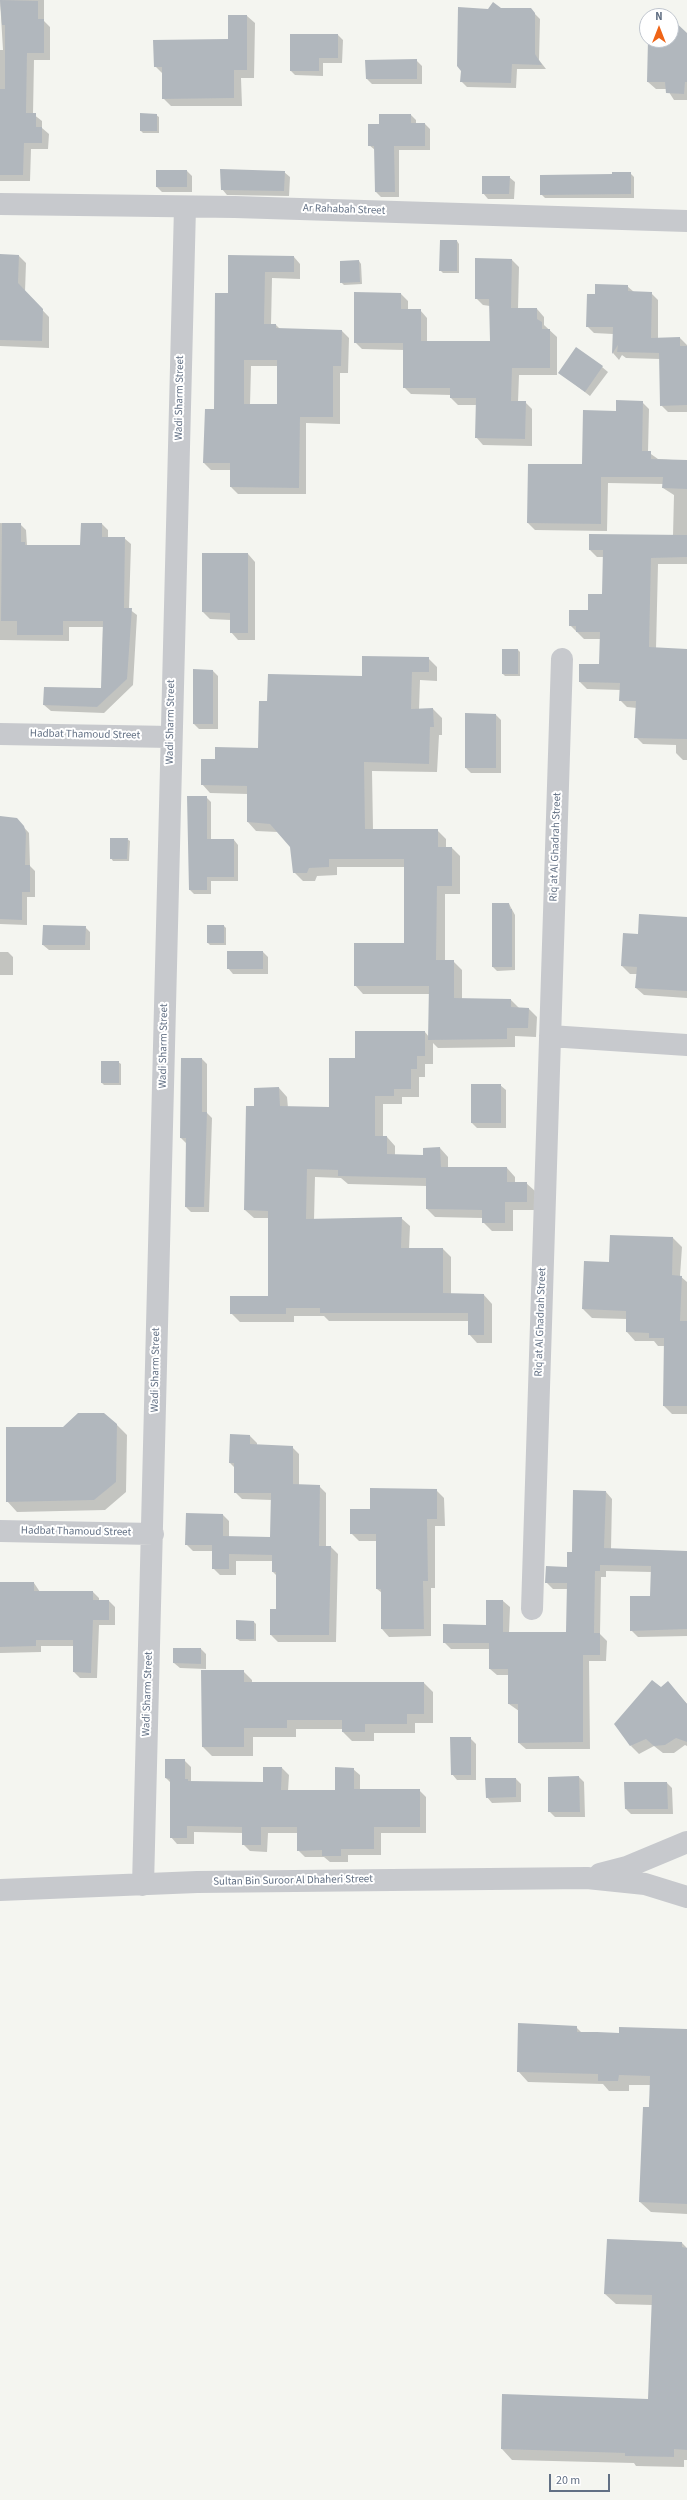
<!DOCTYPE html>
<style>
body{margin:0}
#map{position:relative;width:687px;height:2500px;overflow:hidden;background:#f4f5f0;font-family:"Source Sans 3",sans-serif}
canvas{display:block}
.north{position:absolute;left:639px;top:8px;width:40px;height:40px;box-sizing:border-box;background:#fff;border:1px solid #c0c6ce;border-radius:50%;rotate:0deg;font-size:11px;font-weight:700;line-height:16px;text-align:center;color:#627084}
.north::after{content:'';display:block;margin:auto;width:14px;height:18px;background:#ef6416;clip-path:polygon(50% 0,100% 100%,50% 72%,0 100%)}
.scale{position:absolute;left:549px;top:2474px;width:61px;height:18px;box-sizing:border-box;border:2px solid #627084;border-top:0;padding-left:5px;font-size:12px;line-height:14px;white-space:nowrap;color:#627084;-webkit-text-stroke:3px #fff;paint-order:stroke}
</style>
<div id="map">
<canvas width="687" height="2500"></canvas>
<div class="north">N</div>
<div class="scale">20 m</div>
</div>
<script>
const c = document.querySelector('canvas').getContext('2d');
c.lineJoin = 'round';
function fill(path, color) { c.fillStyle = color; c.fill(path, 'evenodd'); }
const toPath = rows => new Path2D(rows.map(r => 'M' + r).join(''));
function trace(path, color, width, dash) { c.strokeStyle = color; c.lineWidth = width; c.lineCap = dash ? 'butt' : 'round'; c.setLineDash(dash || []); c.stroke(path); }
function write(font, color, halo, rows, align = 'center') {
  c.font = font + ' "Source Sans 3",sans-serif'; c.lineWidth = 4; c.setLineDash([]); c.textBaseline = 'middle'; c.strokeStyle = halo; c.fillStyle = color; for (const [text, x, y, turn = 0] of rows) {
    c.save(); c.translate(x, y); c.rotate((+turn || 0) * Math.PI / 180); c.textAlign = isNaN(turn) ? turn : align; if (halo) c.strokeText(text, 0, 0); c.fillText(text, 0, 0); c.restore();
  }
}
fill(toPath([
 [0,0,44,0,44,21,50,27,50,60,34,60,33,114,42,121,42,128,49,134,48,149,31,149,30,181,0,181,0,50,3,50],
 [501,9,530,9,540,19,539,60,546,69,517,69,516,88,467,87,461,81,488,10],
 [247,16,255,23,254,78,241,78,242,106,171,106,163,98,163,74,155,66,229,40],
 [671,23,687,34,687,100,674,100,667,89,656,89,648,82,649,40,671,40],
 [291,35,338,35,343,40,342,63,323,63,323,76,295,75,291,71],
 [416,60,422,66,422,84,372,84,367,79],
 [141,114,156,115,159,117,159,133,143,133,141,131],
 [411,115,416,120,416,124,425,124,430,129,430,150,399,150,399,197,381,197,376,192,375,150,369,145,380,125],
 [187,171,192,176,192,192,162,192,157,187],
 [284,172,290,177,289,196,227,195,222,189],
 [630,173,634,177,634,198,545,198,541,194,613,175],
 [509,177,515,182,514,199,488,199,483,193],
 [457,241,459,244,459,273,443,273,440,270],
 [0,255,19,256,26,263,25,292,49,317,49,348,0,346],
 [229,256,294,257,300,264,300,279,272,278,271,325,276,325,280,329,342,331,349,338,348,373,340,373,340,424,306,423,306,494,238,494,231,487,231,470,211,470,204,463,215,410,229,294],
 [251,366,278,366,278,405,250,405],
 [512,260,519,267,518,309,537,309,544,317,544,325,557,337,557,375,519,375,518,402,525,402,532,409,532,446,483,445,476,437,477,405,458,405,451,398,451,395,411,394,404,387,404,350,362,349,355,342,401,294,408,301,408,310,420,310,427,318,427,342,491,342,490,306,483,305,476,298],
 [359,261,361,264,362,284,344,285,341,282],
 [627,286,634,292,651,293,658,300,658,339,680,338,687,345,687,412,668,412,661,405,660,359,626,358,622,355,619,360,613,353,613,334,594,333,587,326,596,295],
 [602,367,608,372,590,396,559,372],
 [642,402,649,409,648,452,658,459,687,461,687,564,658,564,656,649,687,650,687,760,683,760,676,753,676,745,643,744,636,737,637,708,627,707,620,700,621,690,587,689,580,682,600,665,600,639,584,639,570,625,589,611,603,595,604,557,597,557,590,550,673,536,674,495,663,488,664,484,608,483,607,531,535,530,528,523,583,465,617,412],
 [0,523,20,524,26,530,27,546,81,546,102,524,108,530,108,538,124,538,131,544,129,609,137,615,133,685,104,713,51,711,44,705,102,689,103,627,69,627,69,641,0,640],
 [203,554,248,554,255,562,255,640,238,640,231,632,231,620,210,619,203,612],
 [518,650,520,652,520,676,505,676,503,674],
 [428,658,437,667,437,681,420,680,419,710,433,709,442,718,442,735,439,735,437,772,372,771,373,830,437,830,446,839,446,848,452,848,460,856,460,894,445,894,445,961,453,961,462,970,462,999,511,1000,519,1008,529,1009,537,1017,536,1037,515,1036,515,1047,438,1048,433,1043,433,1064,425,1064,425,1077,419,1077,419,1097,402,1097,402,1104,383,1104,383,1137,387,1137,395,1146,395,1155,424,1156,440,1148,448,1157,448,1168,507,1168,515,1177,515,1183,526,1183,535,1191,535,1210,513,1210,513,1231,492,1231,483,1222,483,1218,435,1217,427,1209,427,1186,348,1184,341,1178,315,1177,314,1220,401,1218,410,1226,409,1249,443,1249,451,1257,451,1295,484,1295,492,1304,492,1343,477,1343,469,1334,469,1321,329,1321,324,1316,294,1316,294,1322,240,1322,231,1313,268,1297,268,1218,254,1218,245,1210,255,1107,255,1089,279,1088,287,1097,288,1108,330,1108,356,1059,425,1032,429,1037,430,994,363,994,355,985,405,944,405,867,337,867,337,875,317,876,315,881,303,881,294,872,291,847,278,832,256,831,248,822,248,794,210,793,202,784,216,760,259,749,268,702],
 [213,671,218,676,218,729,199,729,194,724],
 [496,715,501,720,501,773,471,773,466,768],
 [206,797,211,802,211,840,234,840,238,845,238,881,211,881,211,894,194,894,190,890],
 [0,818,20,823,29,833,30,866,35,871,35,897,27,897,27,925,0,924],
 [127,839,130,841,129,861,113,861,111,858],
 [509,904,515,915,515,970,497,971,493,967],
 [687,918,687,998,644,995,636,988,637,974,630,974,622,966,639,935],
 [224,926,226,928,226,945,210,945,208,943],
 [85,927,90,932,90,950,49,950,43,945],
 [0,952,8,952,13,957,13,975,0,975],
 [263,952,268,957,268,974,233,974,228,968],
 [182,1059,202,1059,207,1064,207,1113,212,1118,209,1212,191,1212,186,1207,186,1143,181,1138],
 [102,1062,118,1062,121,1064,121,1085,104,1085,102,1083],
 [500,1085,506,1090,506,1128,477,1128,472,1123],
 [673,1238,682,1247,680,1276,687,1282,687,1414,672,1414,664,1406,665,1346,658,1346,654,1341,635,1341,627,1332,627,1319,592,1318,583,1309,610,1264],
 [116,1424,127,1435,126,1492,105,1510,17,1512,7,1501,64,1428],
 [250,1436,257,1443,257,1446,292,1447,299,1454,299,1485,319,1486,326,1493,326,1547,331,1547,338,1554,336,1642,278,1642,271,1635,277,1610,277,1576,273,1572,273,1561,236,1561,236,1575,220,1575,213,1568,213,1551,193,1551,186,1544,223,1515,229,1521,229,1537,271,1538,272,1500,242,1499,235,1492,235,1468,230,1463],
 [436,1490,444,1498,445,1526,435,1526,435,1588,431,1588,431,1636,389,1637,382,1629,382,1593,377,1589,377,1541,359,1541,351,1533,371,1510],
 [606,1492,612,1499,611,1549,687,1552,687,1636,638,1637,631,1630,651,1597,652,1572,606,1571,606,1577,601,1577,600,1634,607,1641,606,1661,589,1661,590,1749,526,1749,519,1743,519,1711,509,1704,509,1675,497,1675,490,1669,490,1649,451,1649,444,1642,487,1626,503,1601,510,1607,509,1633,567,1633,567,1589,553,1589,546,1582,568,1568,573,1553],
 [0,1583,34,1583,40,1592,93,1592,99,1598,99,1601,109,1601,115,1607,115,1625,99,1625,97,1678,80,1678,74,1672,74,1646,41,1646,41,1652,0,1653],
 [254,1622,256,1624,256,1641,240,1641,237,1639],
 [201,1649,206,1654,206,1669,180,1668,174,1663],
 [243,1671,252,1680,252,1683,424,1683,433,1692,433,1723,415,1723,415,1733,374,1733,374,1741,352,1741,343,1732,343,1729,296,1729,296,1737,253,1737,253,1756,212,1756,203,1747],
 [668,1682,687,1704,687,1746,685,1745,674,1753,663,1753,654,1746,639,1754,631,1746,661,1688],
 [470,1738,476,1744,476,1780,457,1780,452,1774],
 [184,1760,191,1767,191,1782,264,1783,282,1768,289,1775,288,1791,336,1791,353,1769,360,1775,360,1790,419,1790,426,1797,426,1833,381,1833,381,1855,348,1855,348,1862,330,1862,324,1857,305,1857,298,1850,298,1833,268,1833,267,1852,250,1851,243,1844,243,1833,194,1832,194,1844,177,1844,171,1837,171,1783,166,1778],
 [579,1777,584,1782,585,1817,555,1817,549,1811,549,1778],
 [516,1779,521,1784,521,1802,492,1803,487,1797],
 [667,1783,672,1788,673,1814,631,1814,626,1809],
 [576,2027,582,2033,620,2034,687,2030,687,2214,651,2212,640,2202,651,2085,629,2085,629,2091,609,2091,603,2084,528,2082,518,2071],
 [682,2243,687,2248,687,2460,684,2460,684,2467,636,2466,634,2463,512,2460,502,2449,503,2395,649,2400,653,2305,616,2304,605,2294]
]), '#0003');
fill(toPath([
 [0,0,38,1,38,19,44,19,44,53,27,53,26,113,36,113,36,127,42,127,42,143,24,143,23,175,0,175,0,89,5,89,5,25,2,25],
 [493,2,501,8,531,8,535,13,535,54,542,65,512,64,511,83,460,82,461,71,457,66,458,7,488,9],
 [228,15,247,15,247,70,234,70,234,98,162,99,162,67,154,67,153,40,228,39],
 [671,18,687,33,687,82,685,82,684,94,666,93,665,82,647,82,648,40,671,40],
 [290,34,338,34,338,58,319,58,319,71,290,71],
 [417,59,417,79,366,79,365,60],
 [140,113,157,114,157,131,140,131],
 [379,114,411,114,411,123,425,123,425,146,394,146,395,192,375,192,374,146,368,146,368,124,379,124],
 [220,169,285,171,284,191,221,190],
 [156,170,187,170,187,187,156,187],
 [612,172,631,172,631,194,540,195,540,175,612,174],
 [482,176,510,176,509,194,482,194],
 [440,240,457,240,457,271,439,271],
 [0,254,19,255,18,283,43,309,42,341,0,340],
 [228,255,294,256,294,272,265,272,264,324,276,324,276,328,342,330,341,366,333,366,333,417,300,417,299,488,230,487,230,463,203,463,205,409,214,409,215,293,228,293],
 [244,360,277,360,277,404,244,404],
 [475,258,512,259,511,308,537,308,537,319,542,322,542,329,550,329,550,368,512,368,511,401,526,401,525,439,475,438,476,398,450,398,450,388,403,388,403,343,354,343,354,292,401,293,401,309,421,309,421,341,490,341,489,299,475,299],
 [359,260,360,282,340,283,340,261],
 [595,284,628,285,628,291,652,292,651,338,680,337,680,346,687,346,687,405,660,406,659,353,617,352,618,345,612,354,613,327,586,327,587,294,595,294],
 [576,347,603,366,585,392,558,373],
 [616,400,643,401,642,451,651,451,651,459,687,460,687,489,662,488,663,477,601,477,601,524,527,523,528,464,582,464,583,410,616,411],
 [2,523,21,523,21,542,25,542,25,545,80,545,81,523,102,523,102,537,125,537,124,608,132,608,127,679,97,707,43,705,44,687,101,688,103,621,63,621,63,635,17,635,17,621,1,621],
 [589,534,687,535,687,557,651,558,649,647,687,649,687,739,634,738,636,701,619,701,620,683,579,682,579,664,599,664,600,632,576,632,576,626,569,626,569,610,588,610,588,594,602,594,603,550,589,550],
 [202,553,248,553,248,633,230,633,230,613,202,612],
 [502,649,518,649,518,674,502,674],
 [362,656,429,657,429,672,412,672,411,709,433,708,434,727,430,727,429,764,364,762,365,829,438,829,438,847,452,847,452,886,437,886,436,960,454,960,454,998,511,999,511,1007,529,1008,528,1028,507,1028,507,1039,428,1040,429,986,354,986,354,943,404,943,404,859,329,859,329,867,309,868,307,873,293,873,290,847,270,824,247,822,247,786,201,785,201,759,215,759,215,747,258,748,259,701,267,701,268,674,362,676],
 [193,669,213,670,213,724,193,724],
 [465,713,496,714,496,768,465,768],
 [187,796,207,796,207,839,234,839,234,877,207,877,207,890,189,890],
 [0,816,17,818,24,826,26,833,25,865,30,865,30,892,22,892,22,920,0,919],
 [110,838,128,838,127,859,110,859],
 [492,903,509,903,510,909,512,909,512,967,492,967],
 [639,914,687,917,687,991,635,988,637,967,621,966,623,933,638,934],
 [43,925,86,926,85,945,42,945],
 [207,925,224,925,224,943,207,943],
 [227,951,263,951,263,969,227,969],
 [355,1031,425,1031,425,1056,417,1056,417,1069,411,1069,411,1089,394,1089,394,1096,375,1096,375,1136,387,1136,387,1154,423,1155,423,1148,440,1147,441,1167,507,1167,507,1182,527,1182,527,1202,505,1202,505,1223,482,1223,482,1210,426,1209,426,1178,338,1176,338,1170,307,1169,306,1219,402,1217,401,1248,443,1248,443,1293,484,1294,484,1335,468,1335,468,1313,320,1313,320,1308,286,1308,286,1314,230,1314,230,1296,268,1296,268,1211,244,1210,246,1106,254,1106,254,1088,279,1087,280,1106,329,1107,329,1058,355,1058],
 [181,1058,202,1058,202,1112,207,1112,204,1207,185,1207,186,1138,180,1138],
 [101,1061,119,1061,119,1083,101,1083],
 [471,1084,501,1084,501,1123,471,1123],
 [610,1235,673,1237,672,1275,682,1276,680,1321,687,1321,687,1406,663,1406,664,1338,649,1338,649,1333,626,1332,626,1311,582,1309,584,1261,609,1262],
 [78,1413,104,1413,117,1424,116,1482,94,1500,6,1502,6,1427,63,1427],
 [230,1434,250,1435,250,1444,293,1446,293,1484,320,1485,319,1546,331,1546,329,1635,270,1635,270,1609,276,1609,276,1572,272,1572,272,1555,229,1554,229,1569,212,1569,212,1545,185,1545,186,1513,223,1514,223,1536,270,1537,271,1493,234,1493,234,1463,229,1463],
 [370,1488,437,1489,437,1519,427,1519,428,1581,423,1581,424,1629,381,1629,381,1589,376,1589,376,1534,350,1534,350,1509,370,1509],
 [573,1490,606,1491,604,1548,687,1551,687,1629,630,1631,630,1596,650,1596,651,1566,600,1565,600,1571,595,1571,594,1633,600,1633,600,1655,583,1655,583,1742,518,1743,518,1704,508,1704,508,1669,489,1669,489,1643,443,1643,443,1624,486,1625,486,1600,503,1600,503,1632,566,1632,567,1583,545,1583,546,1566,567,1567,567,1552,572,1552],
 [0,1582,34,1582,34,1591,93,1591,93,1600,109,1600,109,1620,93,1620,91,1673,73,1672,73,1640,36,1640,36,1646,0,1647],
 [236,1620,254,1621,254,1639,236,1639],
 [173,1648,201,1648,201,1664,173,1663],
 [201,1670,244,1670,244,1682,424,1682,424,1714,407,1714,407,1724,365,1724,365,1732,342,1732,342,1720,287,1720,287,1728,244,1728,244,1747,202,1747],
 [652,1680,661,1687,668,1681,687,1704,687,1742,676,1738,665,1745,654,1746,646,1739,630,1746,614,1724],
 [450,1737,471,1737,471,1775,451,1775],
 [165,1759,185,1759,185,1779,188,1779,188,1781,263,1782,263,1767,282,1767,281,1790,335,1790,335,1767,354,1768,354,1789,420,1789,420,1827,374,1827,374,1849,341,1849,341,1856,322,1856,322,1850,297,1851,297,1827,261,1827,261,1845,242,1845,242,1827,187,1826,187,1838,170,1838,170,1779,165,1778],
 [579,1776,580,1812,548,1812,548,1777],
 [485,1778,516,1778,516,1797,486,1798],
 [624,1782,667,1782,668,1809,625,1809],
 [518,2023,577,2026,577,2032,597,2032,619,2033,619,2027,687,2029,687,2204,639,2202,643,2107,649,2107,650,2076,619,2075,618,2081,598,2081,598,2074,517,2072],
 [607,2239,682,2242,682,2247,687,2248,687,2450,674,2449,674,2457,625,2456,625,2453,501,2449,502,2394,648,2399,652,2295,604,2294]
]), '#b1b7bd');
trace(toPath([
 [0,204,235,207,687,221],
 [0,734,171,737],
 [550,1036,687,1045],
 [0,1531,153,1534],
 [532,1609,562,659],
 [600,1874,627,1867,687,1842],
 [143,1885,185,207],
 [0,1890,197,1882,587,1878,645,1884,687,1897]
]), '#c7c9cd', 22);
write('11px', '#627084', '#fff', [
 ["Ar Rahabah Street",344,210,2],
 ["Wadi Sharm Street",180,398,-89],
 ["Wadi Sharm Street",171,722,-89],
 ["Hadbat Thamoud Street",85,735,1],
 ["Riq'at Al Ghadrah Street",556,847,-88],
 ["Wadi Sharm Street",164,1046,-89],
 ["Riq'at Al Ghadrah Street",541,1322,-88],
 ["Wadi Sharm Street",156,1370,-89],
 ["Hadbat Thamoud Street",76,1532,1],
 ["Wadi Sharm Street",148,1694,-88],
 ["Sultan Bin Suroor Al Dhaheri Street",293,1881,-1]
]);
</script>
